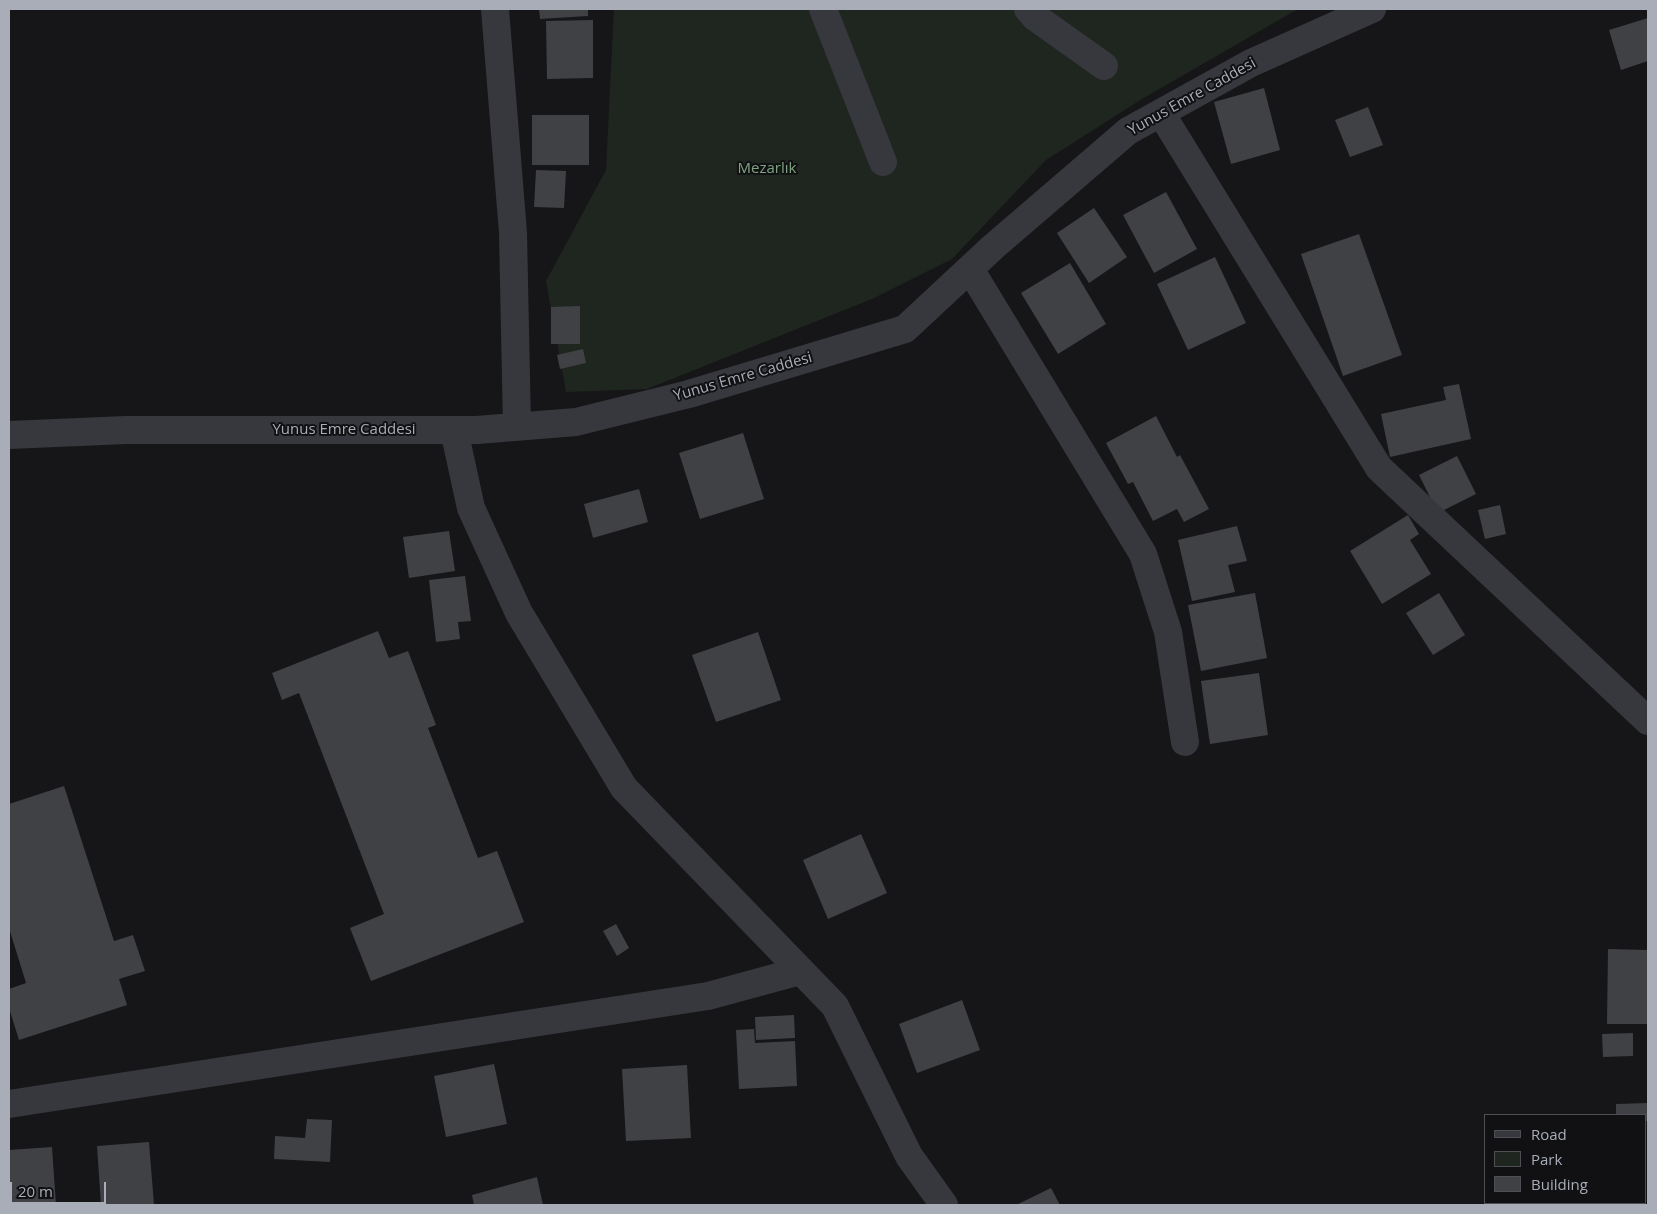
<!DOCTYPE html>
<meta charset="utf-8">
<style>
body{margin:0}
#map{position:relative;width:1657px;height:1214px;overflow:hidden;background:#161618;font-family:"Open Sans",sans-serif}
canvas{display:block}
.frame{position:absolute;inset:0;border:10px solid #a8adb8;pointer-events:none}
.legend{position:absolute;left:1484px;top:1114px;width:162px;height:90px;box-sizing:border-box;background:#111113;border:1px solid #4d4f55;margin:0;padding:6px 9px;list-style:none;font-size:15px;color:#a8adb8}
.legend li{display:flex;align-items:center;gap:10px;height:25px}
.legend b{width:25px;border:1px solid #4d4f55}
.scale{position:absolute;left:10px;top:1182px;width:96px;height:22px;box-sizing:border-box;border:2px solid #a8adb8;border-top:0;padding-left:6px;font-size:15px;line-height:18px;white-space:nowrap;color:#a8adb8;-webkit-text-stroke:4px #111113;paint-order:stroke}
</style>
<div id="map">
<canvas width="1657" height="1214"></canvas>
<div class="frame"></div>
<ul class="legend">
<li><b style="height:6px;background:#37383d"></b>Road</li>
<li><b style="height:14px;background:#1e261f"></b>Park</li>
<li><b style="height:14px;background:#404145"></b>Building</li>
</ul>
<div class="scale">20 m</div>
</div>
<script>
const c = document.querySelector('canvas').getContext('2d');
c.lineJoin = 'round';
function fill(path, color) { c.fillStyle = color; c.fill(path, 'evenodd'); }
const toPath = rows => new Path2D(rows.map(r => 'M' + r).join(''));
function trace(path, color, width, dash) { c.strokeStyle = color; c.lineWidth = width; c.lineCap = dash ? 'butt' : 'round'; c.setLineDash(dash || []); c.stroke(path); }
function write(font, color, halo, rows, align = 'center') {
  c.font = font + ' "Open Sans",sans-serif'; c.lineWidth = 4; c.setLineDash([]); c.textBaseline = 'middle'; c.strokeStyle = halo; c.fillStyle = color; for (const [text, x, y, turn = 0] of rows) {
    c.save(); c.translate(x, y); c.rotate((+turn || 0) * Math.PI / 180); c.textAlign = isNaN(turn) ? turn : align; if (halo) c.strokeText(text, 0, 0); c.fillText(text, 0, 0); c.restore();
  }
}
fill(toPath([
 [614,9,1298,9,1142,99,1046,160,952,259,872,299,647,389,566,392,546,281,606,170]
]), '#1e261f');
fill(toPath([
 [539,9,588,9,588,16,540,19],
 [1648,18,1648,61,1621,70,1609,30],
 [593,20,593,78,547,79,546,21],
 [1264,88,1280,150,1231,164,1214,102],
 [1368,107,1383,145,1350,157,1335,120],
 [532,115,589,115,589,165,532,165],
 [536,170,566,171,564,208,534,207],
 [1166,192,1197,249,1154,273,1123,215],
 [1094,208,1127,257,1089,283,1057,233],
 [1359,234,1402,355,1343,376,1301,254],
 [1215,257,1246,323,1188,350,1157,284],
 [1070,263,1106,324,1058,354,1021,293],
 [580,306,580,344,551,344,551,307],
 [583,349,586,363,560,369,557,355],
 [1459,384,1471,439,1390,457,1381,414,1446,400,1443,387],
 [1156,416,1177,457,1180,455,1209,509,1184,522,1177,509,1153,521,1133,482,1128,484,1106,443],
 [743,433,764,499,700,519,679,453],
 [1457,456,1476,494,1438,513,1419,475],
 [639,489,648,522,593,538,584,504],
 [1500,505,1506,534,1485,539,1478,510],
 [1408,515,1419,534,1410,540,1431,574,1382,604,1350,551],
 [1237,526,1247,561,1228,565,1235,592,1192,601,1178,540],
 [449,531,455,571,409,578,403,537],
 [465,576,471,621,458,622,460,639,436,642,429,580],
 [1255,593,1267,658,1201,671,1188,605],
 [1439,593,1465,635,1433,655,1406,613],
 [378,631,389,658,408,651,436,725,428,728,478,858,497,851,524,922,371,981,350,928,384,914,299,693,282,700,272,673],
 [758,632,781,700,716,722,692,655],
 [1259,673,1268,735,1210,744,1201,681],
 [64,786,114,941,133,935,145,971,119,979,127,1005,19,1040,9,1008,9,989,26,983,9,928,9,804],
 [861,834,887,893,828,919,803,860],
 [616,924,629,948,617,956,603,931],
 [1608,949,1648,950,1648,1024,1607,1024],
 [962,1000,980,1050,917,1073,899,1024],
 [794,1015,795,1038,756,1040,755,1017],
 [754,1029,755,1043,795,1041,797,1086,739,1089,736,1030],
 [1633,1033,1633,1056,1603,1057,1602,1034],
 [494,1064,507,1124,446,1137,434,1076],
 [687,1065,691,1138,626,1141,622,1069],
 [1648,1103,1648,1121,1646,1121,1646,1115,1616,1115,1616,1104],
 [307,1119,332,1120,330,1162,274,1159,275,1136,305,1138],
 [149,1142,154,1205,101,1205,97,1146],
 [52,1147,56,1205,9,1205,9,1150],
 [537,1177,543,1205,474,1205,472,1195],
 [1051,1188,1060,1205,1016,1205],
 [1617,1203,1646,1203,1646,1205,1617,1205]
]), '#404145');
trace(toPath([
 [495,9,513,233,517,426],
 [823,9,883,162],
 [1028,9,1035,17,1104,66],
 [1161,113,1379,468,1648,721],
 [970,269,1143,554,1168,632,1185,742],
 [454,430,471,508,519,613,624,788,835,1006,909,1156,944,1205],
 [9,435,126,430,477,430,576,422,689,394,905,329,993,247,1128,131,1251,63,1372,9],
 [9,1104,708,996,800,971]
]), '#37383d', 28);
write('15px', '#a8adb8', '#111113', [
 ["Yunus Emre Caddesi",1192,97,-29],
 ["Yunus Emre Caddesi",743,377,-16],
 ["Yunus Emre Caddesi",344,430]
]);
write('15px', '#7fa381', '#111113', [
 ["Mezarlık",767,169]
]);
</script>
